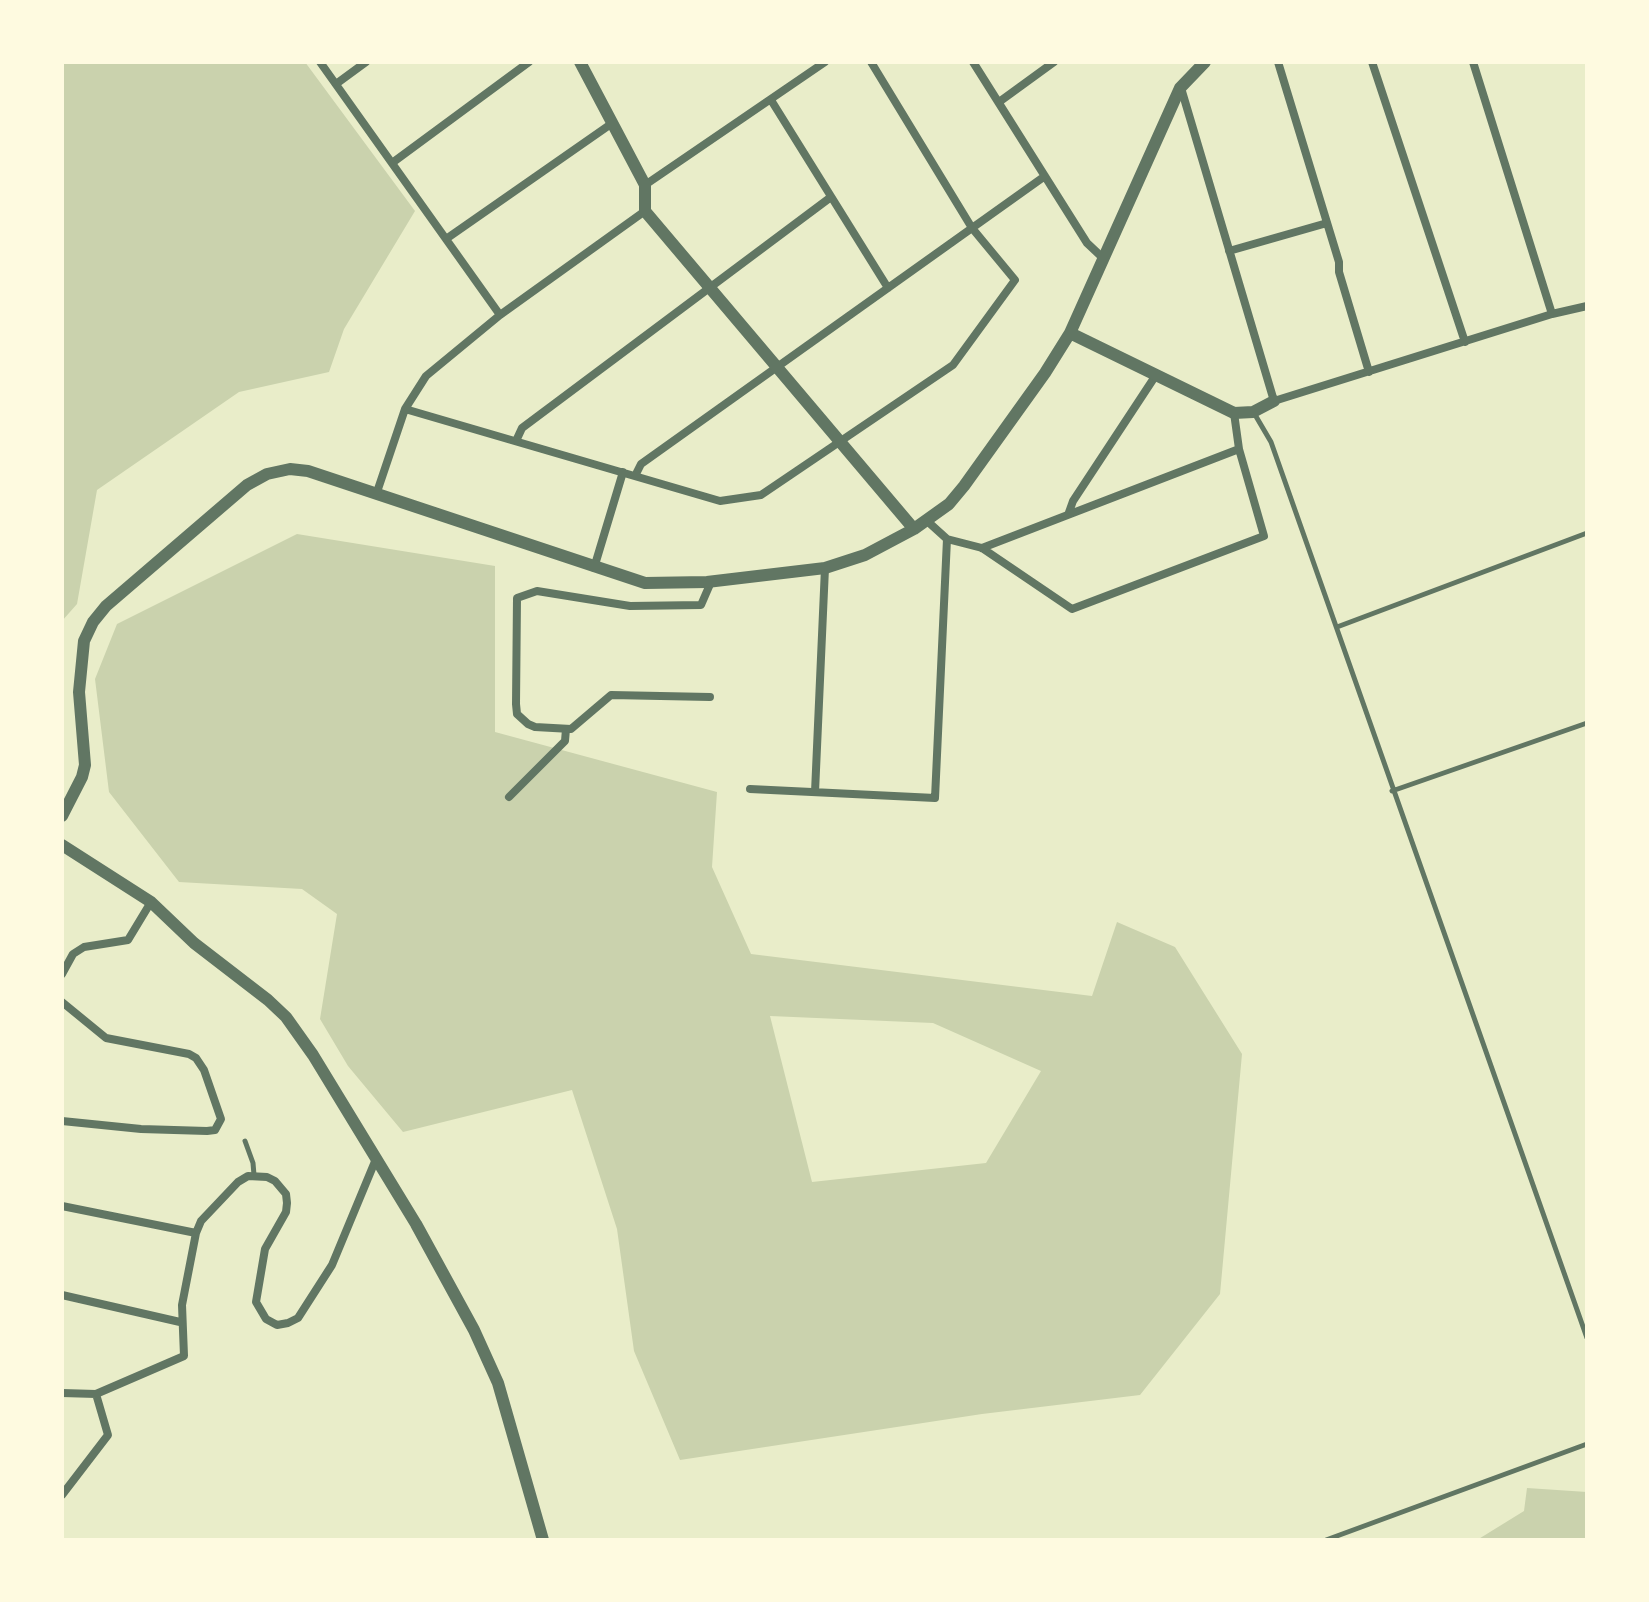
<!DOCTYPE html>
<style>
body{margin:0}
#map{position:relative;width:1649px;height:1602px;overflow:hidden;background:#e9edc9;font-family:"Archivo Narrow",sans-serif}
canvas{display:block}
.frame{position:absolute;inset:0;border:64px solid #fefae0;pointer-events:none}
</style>
<div id="map">
<canvas width="1649" height="1602"></canvas>
<div class="frame"></div>
</div>
<script>
const c = document.querySelector('canvas').getContext('2d');
c.lineJoin = 'round';
function fill(path, color) { c.fillStyle = color; c.fill(path, 'evenodd'); }
const toPath = rows => new Path2D(rows.map(r => 'M' + r).join(''));
function trace(path, color, width, dash) { c.strokeStyle = color; c.lineWidth = width; c.lineCap = dash ? 'butt' : 'round'; c.setLineDash(dash || []); c.stroke(path); }
fill(toPath([
 [62,62,305,62,415,211,344,329,329,372,239,392,97,490,77,604,62,621],
 [297,534,495,566,495,732,717,792,712,867,751,954,1092,996,1117,922,1175,947,1242,1054,1220,1294,1140,1395,982,1414,680,1460,634,1351,617,1229,572,1090,403,1132,348,1066,320,1019,337,914,302,889,179,882,109,792,95,679,117,624],
 [770,1016,933,1023,1041,1071,986,1163,812,1182],
 [1527,1488,1587,1492,1587,1540,1477,1540,1524,1511]
]), '#cad2ad');
trace(toPath([
 [1254,413,1271,442,1587,1338],
 [1337,627,1587,533],
 [1392,791,1587,723],
 [245,1141,253,1163,254,1175],
 [1326,1540,1587,1444]
]), '#617663', 5);
trace(toPath([
 [320,62,500,315],
 [973,62,1087,243,1104,259],
 [1278,62,1339,262,1339,272,1369,372],
 [1372,62,1465,342],
 [1473,62,1552,314],
 [336,84,366,62],
 [1181,88,1274,401,1552,314,1587,306],
 [771,100,888,288],
 [999,102,1054,62],
 [392,163,529,62],
 [645,185,825,62],
 [446,239,611,124],
 [1229,251,1327,223],
 [405,409,720,501,761,495,953,365,1015,280,972,228,871,62],
 [516,441,522,428,831,197],
 [635,476,641,464,1045,176],
 [377,492,405,409,426,376,500,315,645,211],
 [1068,515,1073,501,1156,375],
 [926,520,947,539,982,548,1072,609,1264,536,1239,449,1234,413],
 [982,548,1239,449],
 [594,568,623,472],
 [710,697,611,695,571,729,535,727,528,724,517,714,516,704,517,598,537,591,630,606,701,605,711,582],
 [750,789,935,798,947,539],
 [815,792,825,568],
 [509,797,565,741,566,729],
 [62,974,73,954,84,947,128,940,151,902],
 [62,1002,106,1038,189,1054,196,1058,204,1070,221,1119,215,1130,207,1131,141,1129,62,1121],
 [62,1206,196,1233],
 [62,1295,180,1322],
 [62,1393,96,1394,184,1356,182,1305,196,1233,201,1221,238,1182,248,1176,267,1177,275,1181,286,1194,287,1203,286,1212,265,1249,256,1302,266,1319,277,1325,288,1323,298,1318,332,1265,376,1159],
 [62,1495,108,1435,96,1394]
]), '#617663', 8);
trace(toPath([
 [580,62,645,185,645,211,914,529],
 [1070,333,1234,413,1253,412,1274,401],
 [62,816,82,777,85,765,79,692,84,641,93,622,106,606,247,485,267,474,290,469,308,471,645,583,707,582,825,568,865,555,914,529,949,504,964,486,1045,373,1070,333,1180,88,1205,62],
 [62,845,151,902,194,943,268,1000,286,1017,313,1055,416,1224,474,1330,498,1383,543,1540]
]), '#617663', 12);
</script>
